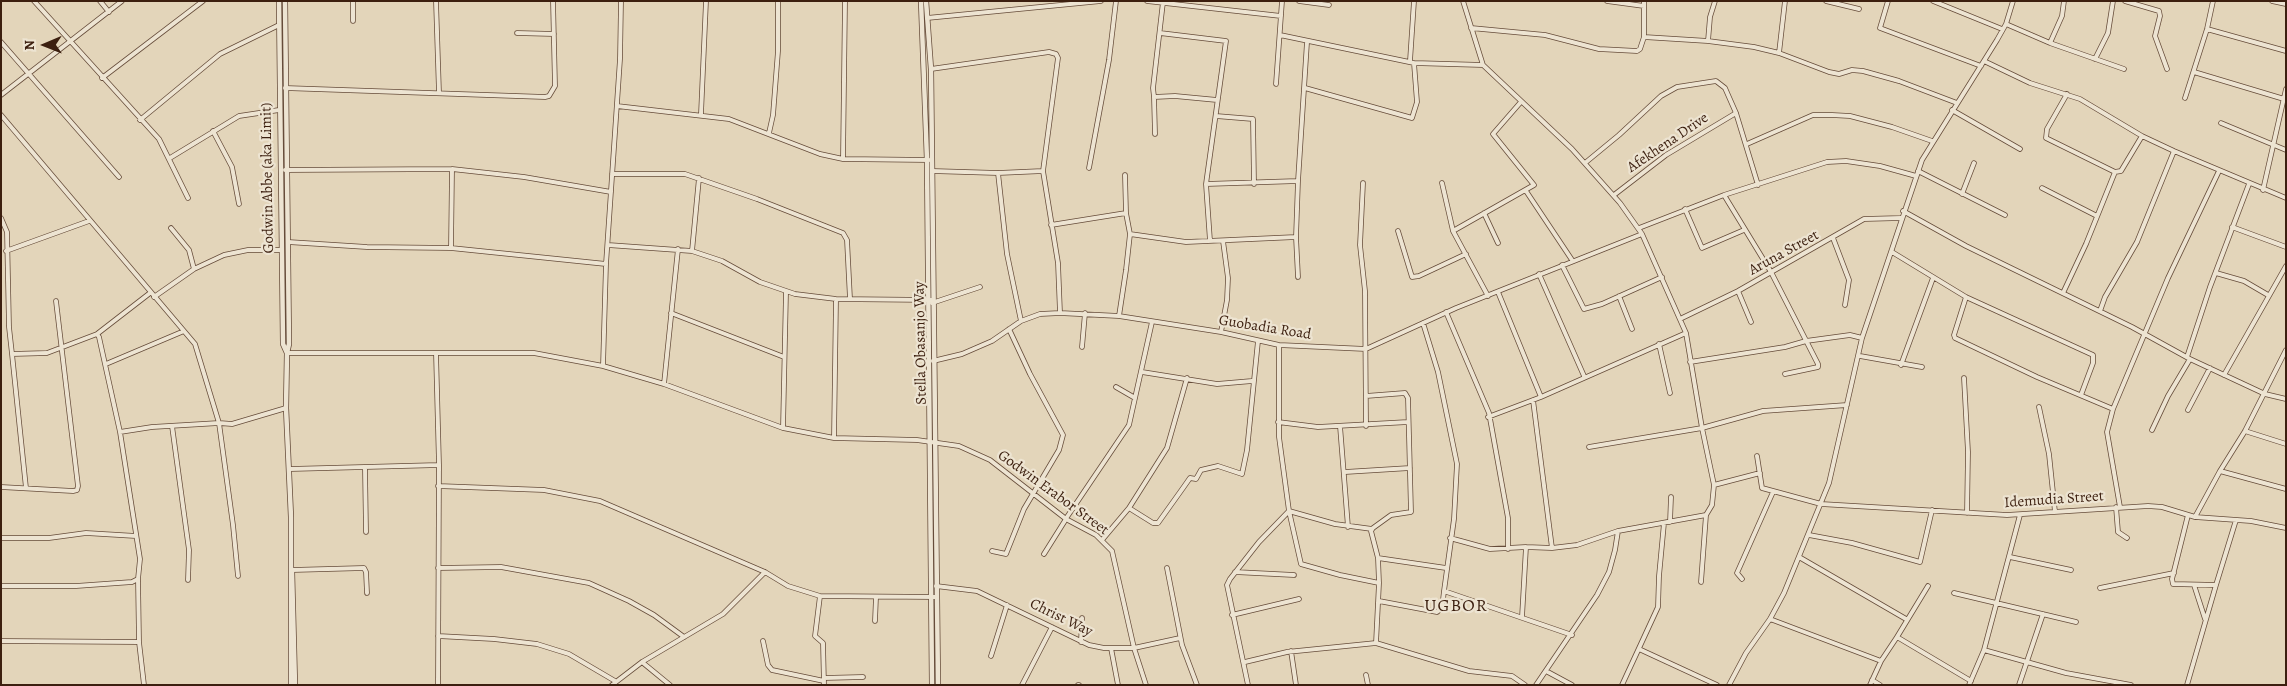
<!DOCTYPE html>
<style>
body{margin:0}
#map{position:relative;width:2287px;height:686px;overflow:hidden;background:#e3d5ba;font-family:Alegreya,serif}
canvas{display:block}
.frame{position:absolute;inset:0;border:2px solid #3c1f0f;pointer-events:none}
.north{position:absolute;left:20px;top:20px;width:50px;height:50px;-webkit-text-stroke:4px #ede4d2;paint-order:stroke;rotate:269deg;font-size:14px;font-weight:700;line-height:20px;text-align:center;color:#3c1f0f}
.north::after{content:'';display:block;margin:auto;width:18px;height:22px;background:#3c1f0f;clip-path:polygon(50% 0,100% 100%,50% 72%,0 100%)}
</style>
<div id="map">
<canvas width="2287" height="686"></canvas>
<div class="frame"></div>
<div class="north">N</div>
</div>
<script>
const c = document.querySelector('canvas').getContext('2d');
c.lineJoin = 'round';
const toPath = rows => new Path2D(rows.map(r => 'M' + r).join(''));
function trace(path, color, width, dash) { c.strokeStyle = color; c.lineWidth = width; c.lineCap = dash ? 'butt' : 'round'; c.setLineDash(dash || []); c.stroke(path); }
function write(font, color, halo, rows, align = 'center') {
  c.font = font + ' Alegreya,serif'; c.lineWidth = 4.5; c.setLineDash([]); c.textBaseline = 'middle'; c.strokeStyle = halo; c.fillStyle = color; for (const [text, x, y, turn = 0] of rows) {
    c.save(); c.translate(x, y); c.rotate((+turn || 0) * Math.PI / 180); c.textAlign = isNaN(turn) ? turn : align; if (halo) c.strokeText(text, 0, 0); c.fillText(text, 0, 0); c.restore();
  }
}
const minor = toPath([
 [34,1,159,139,188,198],
 [100,1,109,12],
 [436,1,439,93],
 [1147,1,1281,16],
 [1299,1,1329,5],
 [1463,1,1483,65,1572,149,1620,203,1642,234,1686,333,1702,428,1763,411,1847,405],
 [1607,1,1644,6],
 [1826,1,1859,9],
 [1888,1,1880,28,1981,66],
 [1933,1,2002,29],
 [2125,1,2159,11,2160,16,2155,36,2167,69],
 [2272,1,2286,4],
 [1163,2,1153,88,1154,97,1175,96,1217,100],
 [927,18,1101,1],
 [353,21,353,1],
 [2006,24,2050,43,2124,69],
 [1471,28,1545,35,1599,49,1637,51,1640,49,1644,37,1644,1],
 [2207,29,2286,51],
 [517,33,554,34],
 [1160,33,1226,41,1206,184,1210,241],
 [1280,35,1414,63,1483,65],
 [1644,37,1708,41,1754,47,1779,53,1829,72,1839,74,1852,70,1863,71,1899,81,1957,103],
 [1708,41,1710,17,1715,1],
 [1,42,119,177],
 [2050,43,2062,16,2064,1],
 [1779,53,1785,1],
 [2095,59,2108,33,2113,1],
 [1410,61,1414,1],
 [1984,61,2030,83,2080,99,2142,136,2174,151,2286,198],
 [931,69,1049,52,1056,54,1058,58,1043,171,998,173,932,171],
 [2194,72,2284,99],
 [102,78,203,1],
 [1276,84,1282,1],
 [285,88,545,97,549,96,555,86,553,1],
 [1305,88,1412,118,1417,102,1414,63],
 [2067,94,2047,129,2046,138,2115,172],
 [1,95,122,1],
 [1154,97,1155,134],
 [2185,98,2207,29,2213,1],
 [617,106,729,119,820,154,843,159,929,160],
 [1952,110,2020,149],
 [701,114,706,1],
 [1,115,195,344,219,423,232,424,286,408],
 [1216,116,1253,119,1254,184],
 [140,120,220,54,279,25],
 [2221,123,2286,150],
 [213,131,232,167,239,204],
 [769,133,773,115,778,51,778,1],
 [1747,144,1813,115,1832,115,1850,116,1892,127,1932,141],
 [170,158,239,116,279,110],
 [843,159,845,1],
 [1585,163,1619,135,1661,96,1677,87,1716,81,1725,88,1736,113,1758,185],
 [1089,168,1109,60,1116,1],
 [285,170,452,169,524,177,611,192],
 [1043,171,1058,263,1060,313],
 [1918,171,2005,215],
 [998,173,1007,254,1021,321],
 [612,174,685,174,757,199,843,233,847,240,850,299],
 [1363,183,1360,245,1365,291,1366,426],
 [1442,183,1453,231],
 [1206,184,1298,181],
 [2042,188,2097,216],
 [2263,190,2286,89],
 [1526,191,1572,260],
 [1962,194,1974,163],
 [1614,195,1666,155,1736,113],
 [1724,195,1827,162,1846,161,1880,166,1916,176],
 [1685,209,1702,248,1744,230],
 [1903,211,1966,246,2132,327,2190,359,2265,394,2286,399],
 [1484,213,1498,243],
 [1,218,7,232,9,327,12,354,47,353,97,334,99,337,120,432,140,559,138,579,132,582,76,586,1,586],
 [1051,225,1126,213],
 [2232,227,2286,247],
 [171,228,189,250,194,269],
 [1639,228,1724,195,1771,272,1818,364,1818,367,1785,374],
 [1398,231,1412,277,1419,276,1466,254],
 [1130,234,1186,242,1296,237],
 [1833,238,1849,280,1845,305],
 [288,242,367,247,451,248,606,264],
 [608,245,692,251,722,261,760,282,795,294,836,299,932,300],
 [451,248,452,169],
 [6,251,89,221],
 [692,251,699,178],
 [1892,252,1966,297,2093,355,2093,363,2081,395],
 [1562,265,1584,309,1602,304,1662,277],
 [2216,273,2244,281,2268,295],
 [1539,274,1584,376],
 [1298,277,1296,237,1298,181,1307,42],
 [1738,291,1751,322],
 [1498,292,1541,397],
 [2063,293,2086,244,2115,172,2121,171,2142,136],
 [1488,296,1453,231,1534,185,1493,134,1520,103],
 [1619,296,1632,329],
 [154,297,194,269,224,255,248,250,282,250],
 [1966,297,1954,335,1955,338,2037,377,2113,409],
 [932,303,980,287],
 [2100,311,2105,297,2137,242,2174,151],
 [1446,312,1489,413,1508,518,1508,549],
 [671,313,784,357],
 [1119,316,1126,270,1130,234,1126,213,1125,175],
 [1680,319,1738,291,1864,219,1901,218],
 [1221,332,1227,300,1228,278,1223,241],
 [97,334,150,293],
 [1659,344,1670,393],
 [1279,345,1279,437,1289,511,1335,524,1372,529],
 [1082,347,1085,313],
 [2286,350,2245,431,2220,471,2286,489],
 [287,353,534,353,603,366,664,384,783,428,834,438,917,440,959,446,990,460,1066,519,1096,535,1112,551,1134,648,1146,685],
 [436,353,439,465,438,685],
 [12,354,26,488],
 [1860,356,1922,367],
 [2187,357,2210,287,2249,184],
 [933,361,962,354,992,341,1021,321,1040,314,1060,313,1119,316,1221,332,1279,345,1366,349,1456,308,1642,234],
 [1690,362,1785,347,1806,341,1850,335,1862,338],
 [106,364,184,331],
 [1901,365,1933,278],
 [603,366,606,264,620,59,621,1],
 [1142,372,1217,384,1252,381],
 [2224,375,2286,266],
 [1964,378,1968,452,1967,513],
 [664,384,678,249],
 [1116,387,1135,398],
 [1366,396,1405,393,1408,398,1411,512,1391,515,1373,528,1371,531,1378,558,1379,583,1376,643],
 [1533,400,1552,548],
 [2039,407,2049,454,2055,512],
 [2188,410,2210,368],
 [1488,417,1541,397,1686,333],
 [1278,422,1318,427,1408,422],
 [172,426,189,550,188,580],
 [1340,426,1348,527],
 [783,428,786,292],
 [2152,430,2168,396,2190,359],
 [2245,431,2286,444],
 [120,432,152,427,219,423,233,525,238,576],
 [834,438,836,299],
 [1589,447,1702,428,1714,485,1712,505,1706,515,1701,582],
 [1757,456,1762,488,1821,504,2007,515,2148,506,2162,507,2195,517,2251,521,2286,528],
 [365,468,366,532],
 [290,469,439,465],
 [1345,472,1410,468],
 [1714,485,1760,473],
 [438,486,544,490,600,501,765,572,788,586,820,596,935,597],
 [1,487,73,491,77,490,78,486,56,301],
 [2116,507,2118,532,2127,538],
 [2120,507,2107,432,2113,409,2168,278,2219,171],
 [1129,508,1153,523,1158,523,1183,488,1190,478,1196,479,1201,470,1218,466,1242,474,1247,450,1258,341],
 [1289,511,1301,564,1340,575,1379,583],
 [1067,517,1129,425,1152,322],
 [2195,517,2220,471],
 [1670,522,1671,497],
 [1809,535,1852,543,1920,562,1932,510],
 [1,538,49,538,86,533,136,536],
 [1450,538,1490,549,1526,547,1552,548,1577,545,1618,531,1706,515],
 [1102,540,1129,508,1167,448,1187,378],
 [992,551,1006,554,1024,509,1059,450,1063,435,1030,374,1009,329],
 [1044,554,1066,519],
 [1799,557,1906,619],
 [2010,557,2071,570],
 [1378,558,1446,568],
 [438,568,501,567,589,583,629,601,654,615,684,637],
 [1167,568,1182,645,1197,685],
 [292,570,364,568,366,572,367,593],
 [1235,572,1294,575],
 [138,579,139,642,144,685],
 [1742,579,1737,573,1773,492],
 [2194,585,2205,619],
 [2216,585,2236,520],
 [936,586,977,591,1089,645,1104,648,1134,648,1180,638],
 [2100,588,2174,573],
 [1444,591,1572,635],
 [1954,593,2076,622],
 [820,596,815,636,823,643,824,685],
 [1379,601,1437,612,1442,608,1444,591,1454,519,1457,464,1438,372,1423,323],
 [1232,615,1299,599],
 [1522,617,1526,547],
 [1770,619,1881,661,1897,637,1971,681],
 [875,621,876,597],
 [438,636,494,639,537,644,569,654,615,681],
 [1897,637,1928,586],
 [1,641,139,642],
 [763,641,768,665,772,670,824,681],
 [1081,642,1082,618],
 [1111,648,1118,685],
 [1639,649,1717,685],
 [1984,650,2066,673,2131,685],
 [1291,651,1296,685],
 [991,656,1007,605],
 [642,662,670,685],
 [1245,662,1287,652,1376,643,1469,671,1512,676,1525,685],
 [1546,671,1572,685],
 [1366,675,1368,685],
 [824,678,863,677],
 [1872,680,1880,685],
 [612,685,642,662,723,614,765,572],
 [1022,685,1052,627],
 [1078,685,1079,685],
 [1248,685,1227,585,1230,579,1259,542,1289,511],
 [1536,685,1597,595,1609,572,1615,550,1618,531],
 [1622,685,1658,607,1659,576,1664,523],
 [1729,685,1746,653,1770,619,1784,593,1829,483,1862,338,1922,160,1997,40,2006,24,2013,1],
 [1870,685,1881,661],
 [1969,685,1984,650,2020,515],
 [2019,685,2043,614],
 [2187,685,2216,585,2173,584,2172,579,2188,515]
]);
const tertiary = toPath([
 [279,1,283,344,287,353],
 [285,1,289,344,287,353,286,408,291,517,291,685],
 [921,1,927,160,932,685],
 [926,1,931,69,938,685],
 [292,571,295,685]
]);
trace(minor, '#664c3a', 5.5);
trace(tertiary, '#664c3a', 6);
trace(minor, '#ede4d2', 4);
trace(tertiary, '#ede4d2', 4.5);
write('15px', '#3c1f0f', '#ede4d2', [
 ["Afekhena Drive",1668,143,-34],
 ["Godwin Abbe (aka Limit)",268,178,-91],
 ["Aruna Street",1784,253,-29],
 ["Guobadia Road",1265,328,9],
 ["Stella Obasanjo Way",921,343,-91],
 ["Godwin Erabor Street",1053,493,36],
 ["Idemudia Street",2054,500,-4],
 ["Christ Way",1061,618,26]
]);
c.letterSpacing = '1px';
write('18px', '#3c1f0f', '#ede4d2', [
 ["UGBOR",1456,607]
]);
c.letterSpacing = '0px';
</script>
